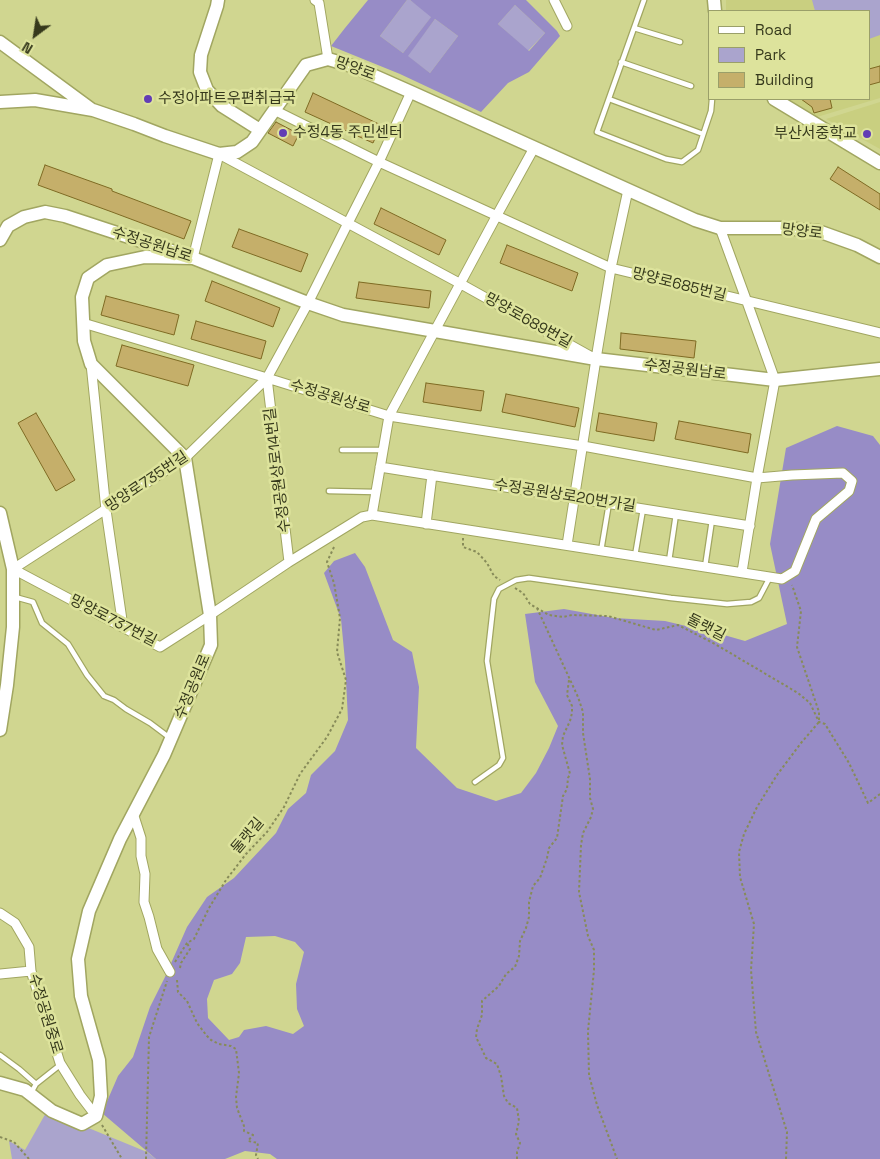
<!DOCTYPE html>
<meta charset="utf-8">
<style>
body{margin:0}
#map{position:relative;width:880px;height:1159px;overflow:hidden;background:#d0d690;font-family:"Space Grotesk",sans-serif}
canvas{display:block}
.legend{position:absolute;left:708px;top:10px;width:162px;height:90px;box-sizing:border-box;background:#dde39c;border:1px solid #9a9f69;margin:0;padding:6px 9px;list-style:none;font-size:15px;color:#36391c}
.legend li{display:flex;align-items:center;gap:10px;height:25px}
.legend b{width:25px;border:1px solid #9a9f69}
.north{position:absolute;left:10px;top:10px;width:50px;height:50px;-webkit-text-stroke:4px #dde39c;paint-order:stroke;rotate:211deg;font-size:14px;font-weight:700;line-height:20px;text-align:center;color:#36391c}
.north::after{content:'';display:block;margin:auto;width:18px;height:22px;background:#36391c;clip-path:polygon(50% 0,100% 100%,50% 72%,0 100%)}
</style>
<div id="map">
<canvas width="880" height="1159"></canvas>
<ul class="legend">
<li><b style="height:6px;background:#fff"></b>Road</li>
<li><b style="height:14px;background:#aaa4cd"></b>Park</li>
<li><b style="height:14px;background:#c5af6a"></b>Building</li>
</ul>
<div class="north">N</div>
</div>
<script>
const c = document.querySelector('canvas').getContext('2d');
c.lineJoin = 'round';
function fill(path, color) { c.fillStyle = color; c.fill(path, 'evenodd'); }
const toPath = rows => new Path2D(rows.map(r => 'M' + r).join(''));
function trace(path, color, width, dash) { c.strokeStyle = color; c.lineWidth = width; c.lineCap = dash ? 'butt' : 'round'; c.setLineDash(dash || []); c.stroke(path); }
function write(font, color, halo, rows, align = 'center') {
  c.font = font + ' "Space Grotesk","Noto Sans KR",sans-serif'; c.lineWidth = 5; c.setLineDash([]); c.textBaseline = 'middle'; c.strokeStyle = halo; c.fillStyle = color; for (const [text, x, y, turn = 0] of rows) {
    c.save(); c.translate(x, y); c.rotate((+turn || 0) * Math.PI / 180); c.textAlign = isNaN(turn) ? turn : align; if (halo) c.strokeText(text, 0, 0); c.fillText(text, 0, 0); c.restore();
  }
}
fill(toPath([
 [726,0,880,0,880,98,817,117,788,99,869,99,869,11,726,11],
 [880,102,880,149,826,119]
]), '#c9cf80');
fill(toPath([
 [407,0,410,0,432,16,403,53,380,36],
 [812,0,880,0,880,35,869,39,869,11,815,11],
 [515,5,545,33,528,51,498,24],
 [435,19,458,36,430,73,407,56],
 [47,1111,147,1152,156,1159,12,1159,9,1141,25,1150]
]), '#aaa4cd');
fill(toPath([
 [368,0,407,0,380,36,403,53,431,17,410,0,526,0,557,31,560,36,529,72,508,83,481,112,400,74,331,46,345,28],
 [515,5,545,33,529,51,498,24],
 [435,19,458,36,430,73,408,56],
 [837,426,873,436,880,445,880,1159,277,1159,270,1154,245,1151,225,1159,156,1159,102,1113,118,1076,133,1057,150,1007,165,977,187,927,207,897,234,878,276,833,288,809,306,793,311,775,335,751,348,720,345,661,341,619,324,573,334,561,355,553,365,567,393,640,412,652,419,687,416,748,457,788,496,801,521,793,536,773,549,748,558,726,535,682,525,614,564,609,614,618,665,621,724,635,745,641,787,624,770,544,786,448],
 [275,936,295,942,304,952,296,984,297,1009,304,1026,293,1034,266,1026,244,1030,239,1037,229,1040,208,1018,207,999,214,980,232,974,240,963,246,937]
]), '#978cc6');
const building = toPath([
 [880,66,880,82,869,85,869,69,880,66],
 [313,93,381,125,373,143,305,112,313,93],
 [801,99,830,99,832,108,814,113,812,107,801,99],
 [276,122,299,134,293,146,268,133,276,122],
 [45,165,112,189,112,191,191,221,184,239,112,212,38,185,45,165],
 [838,167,880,194,880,210,830,179,838,167],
 [381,208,446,240,439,255,374,224,381,208],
 [239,229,308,254,301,272,232,247,239,229],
 [507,245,578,273,572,291,500,263,507,245],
 [212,281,280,308,273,327,205,301,212,281],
 [359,282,431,291,429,308,356,298,359,282],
 [106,296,179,315,174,335,101,315,106,296],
 [196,321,266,341,261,359,191,339,196,321],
 [621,333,696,341,694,358,620,349,621,333],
 [122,345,194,365,188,386,116,366,122,345],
 [426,383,484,391,481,411,423,402,426,383],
 [506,394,579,408,575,427,502,412,506,394],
 [36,413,75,480,56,491,18,423,36,413],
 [599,413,657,423,654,441,596,431,599,413],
 [679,421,751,434,748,453,675,439,679,421]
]);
fill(building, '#c5af6a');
trace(building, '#7e6a23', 1);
const lane = toPath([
 [644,0,597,132,666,159,682,162,698,150,711,111,712,99],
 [634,28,680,42],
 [621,62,691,86],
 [609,99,703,134],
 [342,450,383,450],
 [329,491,376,492],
 [601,551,609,503],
 [635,556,643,509],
 [669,561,676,514],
 [705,567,712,520],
 [15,597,33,602,42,623,68,644,87,675,104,696,114,700,126,709,150,723,170,738],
 [475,782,499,765,503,758,487,661,494,599,499,589,516,580,529,578,671,598,727,604,751,602,759,598,770,577],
 [0,1055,19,1069,36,1084,31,1093],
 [36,1084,60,1065]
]);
const street = toPath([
 [315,0,319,3,328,59],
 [554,0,567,26],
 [274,110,379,162,611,268,880,333],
 [720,228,747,302,775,380,757,478,742,572],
 [193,258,219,154,461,284,590,356],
 [83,323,267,378,389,416,583,446,757,478,792,475,843,473,852,481,849,491,816,519,795,571,782,579,372,515,362,517,289,562,210,615,160,647,13,569,185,458,267,378,308,303,348,223,379,162,411,92],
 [91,364,106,510,123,627],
 [267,378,289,562],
 [380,467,750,526],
 [372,515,389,416,497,215,534,148],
 [426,524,432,475],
 [567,545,596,359,611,268,628,190],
 [133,813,141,838,141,856,145,874,144,902,149,917,157,949,170,972],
 [0,913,15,923,29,947,31,971,60,1063,80,1095,96,1116],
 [0,974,31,971]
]);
const secondary = toPath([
 [218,0,217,6,201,55,200,72,207,90,222,106,260,130],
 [714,0,715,11],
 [0,42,91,109],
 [774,99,880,163],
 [0,102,35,100,93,110,134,124,165,136,219,154,237,152,252,142,306,65,328,59,352,66,411,92,695,220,720,228,784,228,818,231,857,245,880,257],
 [0,240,8,226,24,217,45,212,65,216,193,258,308,303,343,315,596,359,775,380,880,369],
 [0,513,13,569,13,627,7,685,0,730],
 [0,1083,25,1090,52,1111,82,1124,96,1116,101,1096,99,1060,81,996,78,959,89,911,120,839,164,755,211,645,210,615,185,458,91,364,84,341,82,297,88,278,107,265,145,257,193,258]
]);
trace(lane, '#a1a661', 7);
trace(street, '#a1a661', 11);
trace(secondary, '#a1a661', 15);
trace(toPath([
 [463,538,463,547,477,552,487,563,494,576,500,580],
 [515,588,523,593,530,604,549,615,563,617,572,615,608,616,656,630,678,625,715,644,798,693,810,703,819,722,825,724,849,763,868,803,880,794],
 [537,608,578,697,583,712,583,733,590,779,590,798,593,809,591,817,583,833,581,845,579,892,588,936,594,950,594,970,588,1031,589,1075,597,1105,617,1159],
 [175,962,187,943,194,939,209,908,226,880,246,854,267,832,284,807,300,774,327,737,342,709,346,680,337,652,340,618,334,583,327,562,334,547],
 [180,968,181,963,190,949,187,943],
 [177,980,178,992,187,1001,197,1023,207,1036,211,1040,219,1044,231,1046,236,1049,239,1073,236,1097,237,1108,244,1126,244,1131,253,1135,248,1141,258,1143,256,1155,258,1159],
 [102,1125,122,1159],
 [0,1137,14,1142,29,1159],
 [146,1159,149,1037,167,981],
 [517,1159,517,1152,520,1143,516,1134,519,1121,517,1108,508,1103,504,1096,501,1076,497,1064,486,1058,476,1037,477,1029,482,1015,482,1001,499,986,506,974,515,967,519,956,520,941,526,928,529,917,529,902,533,886,540,878,547,858,549,848,557,838,563,796,567,789,568,778,570,774,569,770,562,745,563,736,570,721,572,713,572,706,567,695,569,680],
 [786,1159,787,1132,756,1032,751,970,754,924,740,877,739,852,744,834,757,807,777,775,801,743,819,722,819,712,797,647,801,611,792,585]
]), '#878b59', 2, [2.5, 2.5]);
trace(lane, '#fff', 4.5);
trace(street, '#fff', 9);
trace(secondary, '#fff', 12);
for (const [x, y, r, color] of [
 [148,99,5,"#623db5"],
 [283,133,5,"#623db5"],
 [867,134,5,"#623db5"]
]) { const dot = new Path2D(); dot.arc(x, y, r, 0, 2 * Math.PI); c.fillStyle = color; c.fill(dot); trace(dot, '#dde39c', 2); }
write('15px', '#36391c', '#dde39c', [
 ["망양로",355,69,20],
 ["망양로",802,232,7],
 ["수정공원남로",152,245,18],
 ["망양로685번길",679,285,14],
 ["망양로689번길",528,321,29],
 ["수정공원남로",685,370,7],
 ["수정공원상로",330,397,17],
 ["수정공원상로14번길",278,470,-97],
 ["망양로735번길",147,482,-34],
 ["수정공원상로20번가길",565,496,9],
 ["망양로737번길",113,621,27],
 ["둘랫길",706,628,27],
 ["수정공원로",193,687,-67],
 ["둘랫길",248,836,-50],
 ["수정공원중로",45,1014,73]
]);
write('15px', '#36391c', '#dde39c', [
 ["수정아파트우편취급국",158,99],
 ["수정4동 주민센터",293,133],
 ["부산서중학교",857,134,"right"]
], 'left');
</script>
